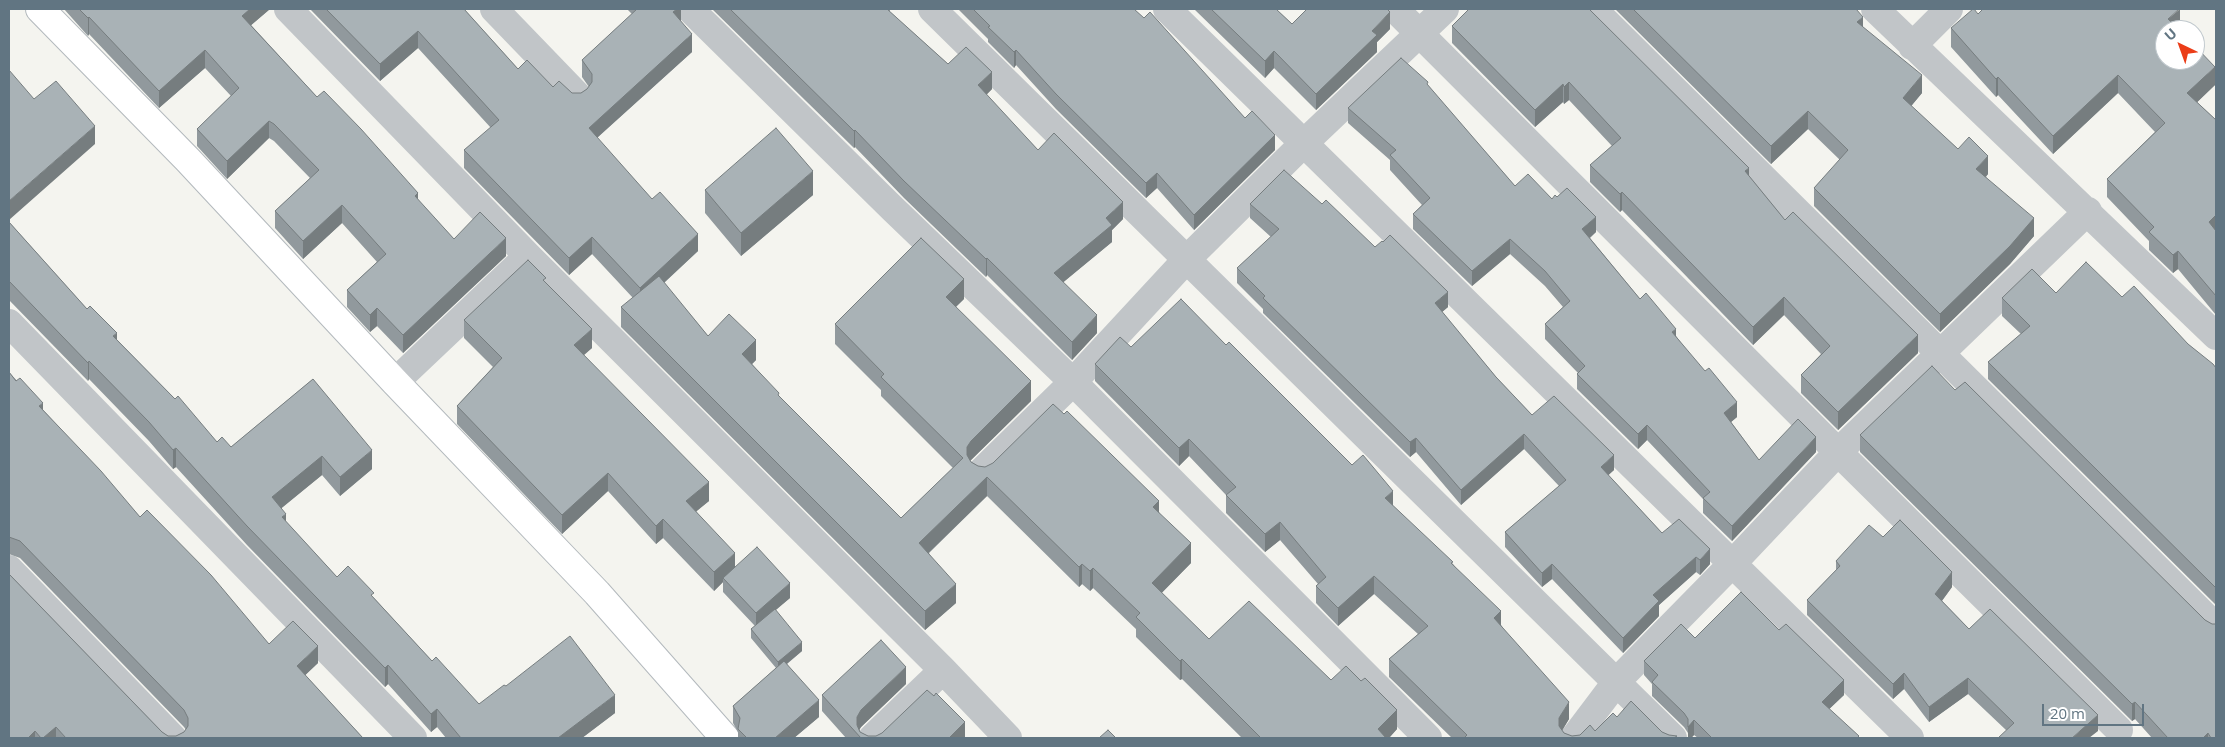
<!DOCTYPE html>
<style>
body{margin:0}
#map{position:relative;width:2225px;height:747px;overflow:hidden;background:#f4f4ef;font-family:"Open Sans",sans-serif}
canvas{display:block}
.frame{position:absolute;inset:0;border:10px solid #617582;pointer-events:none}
.north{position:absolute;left:2155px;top:20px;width:50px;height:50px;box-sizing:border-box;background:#fff;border:1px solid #c0c8cd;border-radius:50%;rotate:318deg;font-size:14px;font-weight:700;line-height:20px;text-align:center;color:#617582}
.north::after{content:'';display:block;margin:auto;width:18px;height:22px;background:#eb3d18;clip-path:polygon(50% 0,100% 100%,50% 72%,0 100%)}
.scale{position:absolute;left:2042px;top:704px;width:102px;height:22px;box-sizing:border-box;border:2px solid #617582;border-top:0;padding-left:6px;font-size:15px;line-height:18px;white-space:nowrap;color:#617582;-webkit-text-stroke:4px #fff;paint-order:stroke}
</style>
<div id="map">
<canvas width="2225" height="747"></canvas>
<div class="frame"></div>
<div class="north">U</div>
<div class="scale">20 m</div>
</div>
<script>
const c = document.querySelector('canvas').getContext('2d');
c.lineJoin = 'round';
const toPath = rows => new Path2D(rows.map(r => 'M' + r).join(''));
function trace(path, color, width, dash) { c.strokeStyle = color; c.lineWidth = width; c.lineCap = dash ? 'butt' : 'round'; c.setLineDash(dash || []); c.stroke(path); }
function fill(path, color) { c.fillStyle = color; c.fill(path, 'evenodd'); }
const secondary = toPath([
 [40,9,188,160,395,382,597,593,725,738]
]);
trace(secondary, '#b3b9bd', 30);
trace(toPath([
 [288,9,528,256,943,670,1008,738],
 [494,9,577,95],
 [690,9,893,209,1073,382,1428,738],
 [932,9,1673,738],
 [1167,9,1910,738],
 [1395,9,1838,452,2119,730],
 [1593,9,2216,627],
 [1875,9,2216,336],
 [1912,46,1949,9],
 [9,323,413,738],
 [395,382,528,256],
 [982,471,1073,382,1186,260,1304,143,1445,9],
 [9,569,173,738],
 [872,738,943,670],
 [1574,738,1617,681,1732,564,1838,452,2088,211]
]), '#c1c5c8', 28);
trace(secondary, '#fff', 28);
fill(toPath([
 [64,9,270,9,251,25,317,97,418,200,454,239,506,256,403,353,377,326,370,332,347,307,347,290,377,262,342,223,303,259,275,228,275,211,310,178,274,141,269,138,227,179,197,146,197,129,231,96,205,68,159,108,89,34,88,36],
 [310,9,464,9,518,69,553,87,572,93,581,93,587,89,589,87,582,77,582,60,632,14,627,9,681,9,681,22,692,52,597,138,698,251,664,283,708,336,756,360,752,364,779,396,901,518,953,468,881,396,881,390,835,344,835,324,964,299,956,307,1031,401,970,461,978,466,1159,512,1191,563,1161,593,1209,639,1331,680,1397,729,1389,738,1242,738,1182,679,1180,680,1136,637,1136,629,1093,588,1090,591,1082,584,1079,587,987,496,929,553,956,603,925,630,621,327,621,307,633,298,592,254,569,275,464,168,464,150,491,128,418,48,380,81],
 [712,9,890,9,890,12,948,64,992,89,986,95,1038,150,1123,219,1112,230,1112,242,1063,282,1097,333,1072,360,987,275,986,277,904,198,855,147,854,148],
 [958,9,1134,9,1245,118,1275,150,1194,230,1157,188,1146,198,1056,109,1016,65,1014,68,988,42,988,39],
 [1194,9,1276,9,1292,24,1390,29,1377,42,1377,52,1316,110,1274,68,1265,78],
 [1469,9,1749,176,1785,220,1918,353,1838,430,1801,393,1801,375,1821,354,1784,315,1753,345,1622,210,1620,212,1590,182,1590,165,1612,146,1569,100,1564,104,1563,102,1535,127,1452,43,1452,26],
 [1615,9,1856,9,1863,27,1922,93,1911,106,1958,149,1988,174,1986,177,2034,236,2010,264,1940,332,1814,206,1814,188,1840,160,1808,129,1771,164],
 [1978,14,2180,27,2178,29,2215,85,2197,102,2216,120,2216,315,2178,269,2173,273,2149,250,2149,241,2107,197,2107,179,2155,132,2118,93,2053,154,1998,95,1996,97,1951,47,1951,28],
 [1428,86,1515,186,1552,199,1596,232,1590,238,1640,299,1676,336,1737,417,1731,422,1759,460,1816,452,1732,541,1703,513,1703,499,1647,440,1638,449,1577,389,1577,374,1578,373,1545,339,1545,324,1563,307,1545,286,1510,254,1472,286,1413,229,1413,214,1422,205,1390,170,1390,160,1348,123,1348,108],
 [705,190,813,195,741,256,705,213],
 [1250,204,1322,204,1448,307,1442,312,1496,377,1532,415,1614,470,1608,475,1662,533,1710,564,1700,575,1696,572,1659,605,1659,616,1623,653,1552,579,1542,587,1505,547,1505,532,1559,486,1524,449,1461,505,1416,452,1410,457,1263,313,1263,309,1237,283,1237,268,1271,237,1250,218],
 [9,222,87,309,217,442,231,447,313,379,372,469,340,496,322,475,281,508,286,522,337,577,374,598,432,661,479,704,506,686,615,713,582,738,446,738,437,727,431,732,388,684,385,687,247,545,176,467,173,469,149,441,89,379,88,381,9,300],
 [546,283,592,348,583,355,709,501,696,511,735,567,790,598,775,610,802,651,787,664,819,717,794,738,738,738,738,732,733,723,733,706,776,668,751,638,751,629,755,626,723,592,723,582,714,591,663,538,656,544,608,491,562,534,457,424,457,406,493,367,464,338,464,320],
 [2056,293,2122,297,2188,344,2216,368,2216,605,1988,379,1988,362,2021,334,2002,316,2002,298],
 [1226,345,1453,564,1501,625,1569,719,1562,730,1564,733,1572,736,1580,735,1595,731,1617,717,1662,732,1669,735,1677,738,1452,738,1389,677,1389,659,1418,634,1374,594,1338,626,1316,603,1316,586,1318,584,1280,540,1265,552,1226,513,1226,495,1189,456,1179,466,1095,381,1095,364,1131,347],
 [9,372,140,517,269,644,318,663,305,675,363,738,9,738,9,574,162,732,168,736,176,736,184,732,186,730,184,727,20,558,9,554],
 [1955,390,2205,620,2212,624,2216,738,2152,738,2135,719,2132,721,1860,452,1860,435],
 [1883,537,1952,587,1942,601,1969,629,2098,731,2006,730,1968,694,1929,722,1904,689,1893,699,1807,615,1807,600,1836,570,1836,561],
 [1695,638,1844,695,1829,709,1859,738,1698,738,1694,735,1691,738,1688,738,1688,733,1684,727,1652,696,1652,684,1644,675,1644,661],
 [906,684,861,727,859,730,860,732,868,736,965,738,846,738,822,711,822,695]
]), '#91999d');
fill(toPath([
 [250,9,270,9,242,33,242,16],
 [677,9,681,9,681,22,673,12],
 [2180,9,2180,27,2176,30,2168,19],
 [1390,12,1390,29,1377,42,1377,52,1316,110,1316,94,1372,31],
 [89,17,89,34,88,36,88,18],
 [1863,17,1863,35,1857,22],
 [418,31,418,48,380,81,380,64],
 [692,34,692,52,589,145,589,128],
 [205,50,205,68,159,108,159,91],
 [1016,50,1016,65,1014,68,1014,52],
 [1274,51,1274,68,1265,78,1265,61],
 [2215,67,2215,85,2187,112,2187,93],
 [992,72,992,89,978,103,978,85],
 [1922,75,1922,93,1903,116,1903,98],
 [2118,75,2118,93,2053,154,2053,136],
 [1998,77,1998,95,1996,97,1996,79],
 [1569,82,1569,100,1564,104,1564,87],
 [1563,84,1563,102,1535,127,1535,110],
 [1808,111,1808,129,1771,164,1771,146],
 [269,121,269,138,227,179,227,161],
 [95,126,95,144,9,220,9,201],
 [855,130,855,147,854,148,854,131],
 [1275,135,1275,150,1194,230,1194,215],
 [1988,156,1988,174,1976,187,1976,169],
 [1749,168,1749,186,1745,171],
 [813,171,813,195,741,256,741,233],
 [1157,173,1157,188,1146,198,1146,183],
 [1622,192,1622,210,1620,212,1620,194],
 [418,193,418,210,415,196],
 [1123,202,1123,219,1112,230,1112,242,1054,290,1054,273,1106,218],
 [342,205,342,223,303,259,303,241],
 [2216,215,2216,233,2209,222],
 [1596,217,1596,232,1582,244,1582,229],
 [2034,218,2034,236,2010,264,1940,332,1940,314],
 [698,234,698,251,640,305,640,288],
 [592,237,592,254,569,275,569,258],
 [506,238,506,256,403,353,403,335],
 [1510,239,1510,254,1472,286,1472,271],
 [2178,251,2178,269,2173,273,2173,255],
 [987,258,987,275,986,277,986,259],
 [964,279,964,299,946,316,946,297],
 [1448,292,1448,307,1435,318,1435,303],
 [1784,297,1784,315,1753,345,1753,327],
 [377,308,377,326,370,332,370,315],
 [1097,315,1097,333,1072,360,1072,342],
 [592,329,592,348,574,364,574,345],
 [1676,329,1676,344,1672,332],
 [117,333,117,351,113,336],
 [1918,335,1918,353,1838,430,1838,412],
 [756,340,756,360,742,374,742,354],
 [89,361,89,379,88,381,88,363],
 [1031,381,1031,401,971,460,967,466,967,447,971,441],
 [1737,402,1737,417,1724,428,1724,413],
 [43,403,43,420,39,406],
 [1647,425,1647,440,1638,449,1638,434],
 [1524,434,1524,449,1461,505,1461,490],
 [1816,437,1816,452,1732,541,1732,526],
 [1416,438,1416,452,1410,457,1410,442],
 [1189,439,1189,456,1179,466,1179,448],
 [176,448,176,467,173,469,173,450],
 [372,450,372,469,340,496,340,477],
 [1614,455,1614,470,1601,482,1601,467],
 [322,456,322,475,272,516,272,497],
 [608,473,608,491,562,534,562,515],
 [987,477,987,496,919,562,919,543],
 [709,482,709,501,686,520,686,501],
 [1393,491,1393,509,1385,498],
 [1159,501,1159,520,1153,507],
 [286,514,286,532,282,517],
 [663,519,663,538,656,544,656,526],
 [1280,522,1280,540,1265,552,1265,534],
 [1191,543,1191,563,1152,603,1152,583],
 [1710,549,1710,564,1700,575,1700,560],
 [735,553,735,571,723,578,723,582,714,591,714,572],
 [1696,557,1696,572,1659,605,1659,616,1623,653,1623,638,1653,595],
 [1082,564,1082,584,1079,587,1079,567],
 [1552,564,1552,579,1542,587,1542,573],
 [1093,568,1093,588,1090,591,1090,571],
 [1952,572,1952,587,1935,610,1935,594],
 [1374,576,1374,594,1338,626,1338,608],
 [790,583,790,598,756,627,756,613],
 [956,584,956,603,925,630,925,611],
 [1501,611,1501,628,1494,618],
 [802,642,802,651,778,671,778,662],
 [318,646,318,663,297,683,297,666],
 [1182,659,1182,679,1180,680,1180,661],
 [388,665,388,684,385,687,385,668],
 [906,667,906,684,861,727,857,734,857,717,861,710],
 [1904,673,1904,689,1893,699,1893,684],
 [1968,678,1968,694,1929,722,1929,707],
 [1844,680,1844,695,1822,716,1822,702],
 [615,695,615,713,582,738,558,738],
 [819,700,819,717,794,738,775,738],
 [1569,702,1569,719,1559,736,1559,718],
 [2135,702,2135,719,2132,721,2132,704],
 [437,709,437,727,431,732,431,714],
 [1397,710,1397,729,1389,738,1378,738,1378,729],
 [2098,715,2098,731,2089,738,2072,738],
 [1694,720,1694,735,1691,738,1688,738,1688,727],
 [965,722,965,738,949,738],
 [56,727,56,738,43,738],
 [35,731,35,738,28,738],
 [2208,733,2208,738,2203,738]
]), '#767d7f');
const building = toPath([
 [79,9,250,9,242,16,317,97,324,91,361,129,418,193,415,196,454,239,480,212,506,238,403,335,377,308,370,315,347,290,386,254,342,205,303,241,275,211,319,170,274,124,269,121,227,161,197,129,239,88,205,50,159,91,89,17,88,18,79,9],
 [326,9,464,9,518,69,527,60,553,87,559,81,572,93,581,93,587,89,592,82,592,74,582,60,637,9,677,9,673,12,692,34,589,128,652,199,660,192,698,234,640,288,592,237,569,258,464,150,499,120,418,31,380,64,326,9],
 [730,9,887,9,948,64,966,47,992,72,978,85,1038,150,1054,133,1123,202,1106,218,1112,225,1054,273,1097,315,1072,342,987,258,986,259,904,181,855,130,854,131,730,9],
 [973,9,1134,9,1144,18,1150,12,1245,118,1252,111,1275,135,1194,215,1157,173,1146,183,1056,94,1016,50,1014,52,988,27,990,26,973,9],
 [1211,9,1276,9,1292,24,1307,9,1387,9,1390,12,1372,31,1377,35,1316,94,1274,51,1265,61,1211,9],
 [1469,9,1589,9,1749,168,1745,171,1785,220,1793,212,1918,335,1838,412,1801,375,1830,346,1784,297,1753,327,1622,192,1620,194,1590,165,1621,138,1569,82,1564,87,1563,84,1535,110,1452,26,1469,9],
 [1633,9,1856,9,1863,17,1857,22,1922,75,1903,98,1958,149,1969,137,1988,156,1976,169,2034,218,2010,246,1940,314,1814,188,1848,150,1808,111,1771,146,1633,9],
 [1973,9,1974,9,1978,14,1983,9,2179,9,2168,19,2179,30,2165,30,2165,60,2195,60,2195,46,2215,67,2187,93,2216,120,2216,215,2209,222,2216,231,2216,296,2178,251,2173,255,2149,232,2154,227,2107,179,2165,123,2118,75,2053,136,1998,77,1996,79,1951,28,1973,9],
 [1401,58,1428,82,1427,84,1515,186,1528,174,1552,199,1555,195,1557,197,1567,188,1596,217,1582,229,1640,299,1646,293,1676,329,1672,332,1705,371,1709,368,1737,402,1724,413,1759,460,1798,419,1816,437,1732,526,1703,498,1710,492,1647,425,1638,434,1577,374,1585,366,1545,324,1570,301,1545,271,1510,239,1472,271,1413,214,1430,198,1390,155,1396,150,1348,108,1401,58],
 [9,70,34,99,56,81,95,126,9,201,9,70],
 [776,128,813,171,741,233,705,190,776,128],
 [1284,170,1322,204,1326,200,1375,247,1382,241,1383,242,1390,235,1448,292,1435,303,1496,377,1532,415,1554,396,1614,455,1601,467,1662,533,1679,519,1710,549,1700,560,1696,557,1653,595,1659,601,1623,638,1552,564,1542,573,1505,532,1566,480,1524,434,1461,490,1416,438,1410,442,1263,298,1265,296,1237,268,1279,229,1250,204,1284,170],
 [9,222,87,309,90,306,117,333,113,336,175,399,178,396,217,442,222,437,231,447,313,379,372,450,340,477,322,456,272,497,286,514,282,517,337,577,348,566,374,593,371,595,432,661,436,657,479,704,504,685,506,686,570,636,615,695,558,738,461,738,437,709,431,714,388,665,385,668,247,526,176,448,173,450,149,422,89,361,88,363,9,281,9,222],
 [921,238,964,279,946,297,1031,381,971,441,967,447,967,455,971,462,978,466,985,467,993,463,1053,404,1064,414,1067,411,1159,501,1153,507,1191,543,1152,583,1209,639,1249,601,1331,680,1346,666,1361,681,1365,678,1397,710,1378,729,1386,738,1261,738,1182,659,1180,661,1136,617,1140,613,1093,568,1090,571,1082,564,1079,567,987,477,919,543,956,584,925,611,621,307,659,276,708,336,729,314,756,340,742,354,779,393,778,395,901,518,963,458,881,377,884,374,835,324,921,238],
 [528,260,546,278,543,280,592,329,574,345,709,482,686,501,735,553,714,572,663,519,656,526,608,473,562,515,457,406,502,358,464,320,528,260],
 [2086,262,2122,297,2134,286,2188,344,2213,364,2216,368,2216,588,1988,362,2030,326,2002,298,2032,269,2056,293,2086,262],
 [1181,299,1226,345,1229,342,1352,465,1363,455,1393,491,1385,498,1453,562,1451,563,1501,611,1494,618,1569,702,1559,718,1559,726,1564,733,1572,736,1580,735,1590,725,1595,731,1613,713,1617,717,1631,701,1662,732,1669,735,1677,736,1674,738,1464,738,1467,735,1389,659,1428,626,1374,576,1338,608,1316,586,1326,577,1280,522,1265,534,1226,495,1236,487,1189,439,1179,448,1095,364,1120,337,1131,347,1181,299],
 [1932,366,1955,390,1965,382,2205,620,2212,624,2216,624,2216,738,2211,738,2208,733,2203,738,2168,738,2135,702,2132,704,1860,435,1932,366],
 [9,372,16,381,20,378,43,403,39,406,101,471,140,517,147,510,211,575,269,644,293,621,318,646,297,666,363,738,66,738,56,727,43,738,41,738,35,731,28,738,9,738,9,574,162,732,168,736,176,736,184,732,188,726,188,718,184,710,20,541,9,537,9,372],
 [1900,520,1952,572,1935,594,1969,629,1990,609,2098,715,2072,738,1998,738,2014,723,1968,678,1929,707,1904,673,1893,684,1807,600,1840,566,1836,561,1869,525,1883,537,1900,520],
 [757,547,790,583,756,613,723,578,757,547],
 [1741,592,1779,630,1786,624,1844,680,1822,702,1859,736,1857,738,1712,738,1694,720,1688,727,1688,719,1684,713,1652,682,1658,675,1644,661,1681,624,1695,638,1741,592],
 [775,609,802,642,778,662,751,629,775,609],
 [881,640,906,667,861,710,857,717,857,725,860,732,868,736,876,736,882,733,927,690,934,696,936,693,965,722,949,738,861,738,822,695,881,640],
 [784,661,819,700,775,738,747,738,738,729,740,718,733,706,784,661],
 [1108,730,1116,738,1099,738,1108,730]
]);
fill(building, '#a9b2b6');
trace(building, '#767d7f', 1);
</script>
